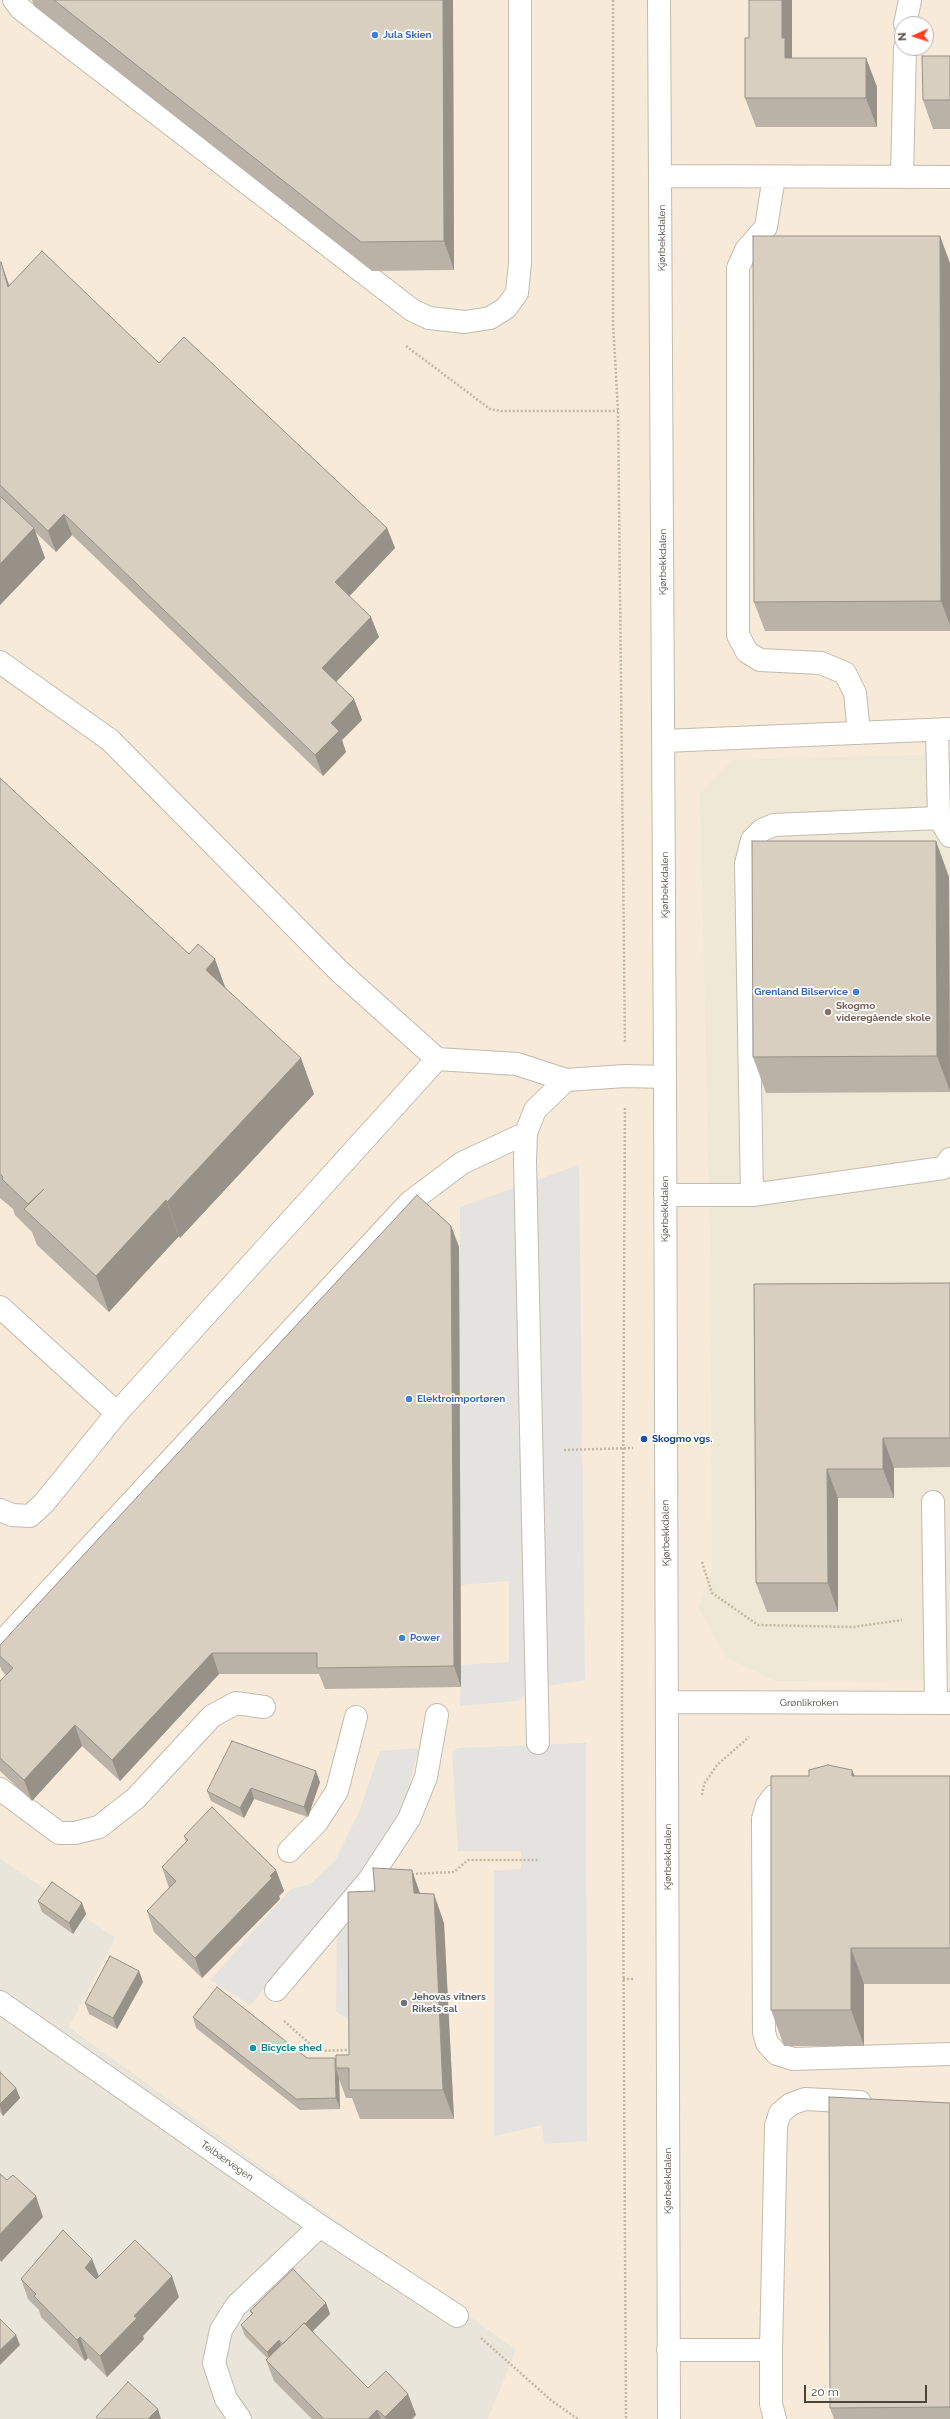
<!DOCTYPE html>
<meta charset="utf-8">
<style>
body{margin:0}
#map{position:relative;width:950px;height:2419px;overflow:hidden;background:#f6f3ec;font-family:Raleway,sans-serif}
canvas{display:block}
.north{position:absolute;left:894px;top:16px;width:40px;height:40px;box-sizing:border-box;background:#fff;border:1px solid #b7b4b0;border-radius:50%;rotate:267deg;font-size:11px;font-weight:700;line-height:16px;text-align:center;color:#4b4439}
.north::after{content:'';display:block;margin:auto;width:14px;height:18px;background:#fc3f1d;clip-path:polygon(50% 0,100% 100%,50% 72%,0 100%)}
.scale{position:absolute;left:804px;top:2385px;width:123px;height:18px;box-sizing:border-box;border:2px solid #4b4439;border-top:0;padding-left:5px;font-size:12px;line-height:14px;white-space:nowrap;color:#4b4439;-webkit-text-stroke:3px #fff;paint-order:stroke}
</style>
<div id="map">
<canvas width="950" height="2419"></canvas>
<div class="north">N</div>
<div class="scale">20 m</div>
</div>
<script>
const c = document.querySelector('canvas').getContext('2d');
c.lineJoin = 'round';
function fill(path, color) { c.fillStyle = color; c.fill(path, 'evenodd'); }
const toPath = rows => new Path2D(rows.map(r => 'M' + r).join(''));
function trace(path, color, width, dash) { c.strokeStyle = color; c.lineWidth = width; c.lineCap = dash ? 'butt' : 'round'; c.setLineDash(dash || []); c.stroke(path); }
function write(font, color, halo, rows, align = 'center') {
  c.font = font + ' Raleway,sans-serif'; c.lineWidth = 3.5; c.setLineDash([]); c.textBaseline = 'middle'; c.strokeStyle = halo; c.fillStyle = color; for (const [text, x, y, turn = 0] of rows) {
    c.save(); c.translate(x, y); c.rotate((+turn || 0) * Math.PI / 180); c.textAlign = isNaN(turn) ? turn : align; if (halo) c.strokeText(text, 0, 0); c.fillText(text, 0, 0); c.restore();
  }
}
fill(toPath([
 [0,1858,116,1938,69,2027,517,2350,488,2419,0,2419]
]), '#eae5da');
fill(toPath([
 [0,0,950,0,950,2419,488,2419,516,2350,69,2027,116,1938,0,1858],
 [902,24,926,24,926,48,902,48]
]), '#f7ead8');
fill(toPath([
 [950,754,950,1680,776,1681,727,1658,699,1608,712,1569,710,1230,700,794,733,760]
]), '#efe8d6');
fill(toPath([
 [579,1165,585,1680,533,1688,518,1701,460,1706,461,1665,509,1662,509,1581,460,1585,460,1207],
 [586,1743,587,2141,544,2144,542,2125,494,2136,494,1871,521,1869,521,1851,458,1851,452,1751,458,1748],
 [419,1748,404,1804,374,1858,317,1930,250,2005,210,1980,291,1889,310,1884,335,1861,359,1812,380,1751],
 [356,1926,356,2023,336,2012,337,1927]
]), '#e5e3e0');
const minor = toPath([
 [14,0,21,9,412,310,429,318,465,322,490,318,506,308,517,293,520,263,520,0],
 [659,0,665,1077,669,2419],
 [905,24,910,0],
 [661,176,950,177],
 [774,177,766,227,746,250,738,268,738,635,747,652,760,660,821,663,845,673,855,693,859,733],
 [902,177,905,48],
 [0,662,110,740,339,971,437,1059,517,1064,566,1080,625,1076,665,1077],
 [937,730,939,818,950,836],
 [664,741,950,729],
 [665,1195,752,1195,943,1168,950,1159],
 [752,1195,746,864,752,840,762,830,774,825,939,818],
 [0,1307,117,1413],
 [933,1502,936,1703],
 [0,1510,12,1515,30,1516,44,1503,117,1413,437,1059],
 [0,1644,410,1202,462,1163,526,1133],
 [667,1702,950,1703],
 [538,1743,525,1161,526,1133,535,1110,566,1080],
 [0,1789,59,1833,75,1833,99,1827,136,1798,212,1716,236,1703,264,1707],
 [799,1792,774,1796,767,1805,763,1819,764,2032,767,2043,777,2054,793,2059,950,2054],
 [289,1851,317,1822,337,1791,356,1717],
 [276,1990,369,1880,409,1819,426,1777,437,1715],
 [0,2002,320,2226,457,2316],
 [668,2350,771,2350],
 [240,2419,226,2399,214,2363,221,2330,236,2306,320,2226],
 [775,2419,771,2404,771,2350,776,2126,780,2113,791,2104,805,2099,860,2102]
]);
trace(minor, '#c2bbae', 24);
trace(toPath([
 [613,0,613,323,618,411,625,1043],
 [406,346,490,409,501,411,618,411],
 [625,1108,622,1704,626,2419],
 [465,1398,493,1398,496,1403],
 [564,1450,633,1448],
 [702,1562,712,1593,758,1625,853,1627,902,1620],
 [702,1795,704,1784,717,1765,749,1737],
 [412,1874,454,1872,468,1860,539,1860],
 [623,1979,635,1979],
 [284,2021,318,2051,348,2050],
 [481,2338,552,2401,578,2419]
]), '#c4b79f', 2.5, [2, 2]);
trace(minor, '#fff', 22);
fill(toPath([
 [32,0,453,0,454,270,372,271,34,6],
 [749,0,796,0,792,0,792,58,866,58,877,87,877,127,756,127,745,98,749,38],
 [950,56,950,129,933,129,923,100],
 [0,262,1,262,9,285,159,363,387,528,395,548,349,596,379,637,336,682,354,699,362,720,342,740,346,752,323,776,72,535,56,552,35,532,45,558,0,605],
 [950,263,950,631,765,631,754,602],
 [0,778,225,988,314,1094,180,1238,179,1236,109,1312,37,1245,32,1232,15,1215,13,1209,0,1198],
 [949,877,950,1092,766,1093,753,1057],
 [451,1226,459,1247,461,1687,325,1689,319,1674,219,1674,120,1781,82,1746,32,1801,0,1771,0,1681,6,1675,2,1671,0,1666,0,1645],
 [950,1283,950,1467,894,1468,894,1498,838,1498,838,1612,767,1612,756,1583,754,1284],
 [852,1770,855,1776,950,1776,950,1984,864,1984,864,2046,784,2046,771,2010,809,1776],
 [320,1782,308,1817,254,1799,244,1818,211,1801,207,1791],
 [184,1836,276,1870,284,1891,279,1896,280,1899,202,1978,154,1932,147,1911,169,1888,162,1867,186,1842],
 [420,1894,444,1923,454,2119,360,2119,352,2098,346,2098,339,2079,340,2109,300,2110,196,2028,193,2017,307,2058,335,2058,349,2055],
 [38,1901,82,1903,86,1914,73,1934,42,1912],
 [143,1982,117,2029,89,2014,85,2003],
 [0,2072,16,2088,20,2098,3,2116,0,2112],
 [950,2103,950,2419,834,2419,830,2408],
 [92,2259,99,2276,179,2297,143,2336,144,2339,107,2377,88,2358,85,2361,41,2317,39,2310,28,2299,21,2279],
 [326,2303,330,2314,312,2332,368,2388,408,2394,416,2415,412,2419,312,2419,274,2381,266,2360,268,2359,245,2336,241,2325,252,2315,250,2311]
]), '#bab2a6');
fill(toPath([
 [443,0,453,0,454,270,444,241],
 [782,0,792,0,792,58,796,67,785,58,782,38],
 [866,58,877,87,877,127,866,98],
 [940,236,950,263,950,625,941,601],
 [1,262,8,282,15,307,8,287],
 [64,514,72,535,56,552,48,531],
 [34,528,45,558,0,605,0,564],
 [387,528,395,548,343,603,335,582],
 [371,617,379,637,329,689,322,668],
 [354,699,362,720,342,740,346,752,323,776,315,755,331,723],
 [936,841,949,877,950,1091,937,1056],
 [215,959,228,995,206,970],
 [301,1058,314,1094,180,1238,167,1202],
 [166,1200,179,1236,109,1312,96,1276],
 [451,1226,459,1247,461,1687,454,1666],
 [883,1438,894,1468,894,1498,883,1469],
 [827,1469,838,1498,838,1612,828,1583],
 [212,1653,219,1674,120,1781,112,1760],
 [75,1725,82,1746,32,1801,24,1780],
 [852,1770,865,1806,852,1776],
 [316,1771,320,1782,308,1817,304,1807],
 [251,1788,254,1799,244,1818,240,1808],
 [276,1870,284,1891,279,1896,280,1899,202,1978,195,1958],
 [412,1870,422,1899,414,1893],
 [434,1894,444,1923,454,2119,443,2090],
 [82,1903,86,1914,73,1934,69,1923],
 [851,1948,864,1984,864,2046,851,2010],
 [139,1971,143,1982,117,2029,113,2018],
 [336,2068,339,2079,340,2109,336,2098],
 [16,2088,20,2098,3,2116,0,2106,0,2104],
 [36,2196,43,2217,1,2262,0,2260,0,2234],
 [92,2259,100,2280,92,2288,85,2268],
 [172,2276,179,2297,143,2336,144,2339,107,2377,100,2356,134,2316],
 [326,2303,330,2314,288,2355,284,2344],
 [16,2335,20,2345,0,2365,0,2350],
 [80,2337,88,2358,85,2361,77,2340],
 [279,2340,283,2351,271,2362,267,2352],
 [408,2394,416,2415,412,2419,386,2419,385,2417],
 [158,2409,161,2419,148,2419],
 [377,2410,381,2419,368,2419]
]), '#979187');
const building = toPath([
 [54,0,443,0,444,241,361,242,54,0],
 [749,0,782,0,782,38,785,38,785,58,866,58,866,98,745,98,745,38,749,38,749,0],
 [922,56,950,56,950,100,923,100,922,56],
 [753,236,940,236,941,601,754,602,753,236],
 [42,251,159,363,184,337,387,528,335,582,371,617,322,668,354,699,331,723,339,731,315,755,64,514,48,531,0,485,0,262,1,262,8,287,42,251],
 [0,496,34,528,0,564,0,496],
 [0,778,189,954,198,944,215,959,206,970,301,1058,167,1202,166,1200,96,1276,24,1209,44,1189,28,1204,2,1179,3,1177,0,1174,0,778],
 [752,841,936,841,937,1056,753,1057,752,841],
 [417,1195,451,1226,454,1666,317,1668,317,1653,212,1653,112,1760,75,1725,24,1780,0,1758,0,1681,13,1668,0,1656,0,1645,417,1195],
 [950,1283,950,1438,883,1438,883,1469,827,1469,828,1583,756,1583,754,1284,950,1283],
 [232,1741,316,1771,304,1807,251,1788,240,1808,207,1791,232,1741],
 [828,1765,852,1770,852,1776,950,1776,950,1948,851,1948,851,2010,771,2010,771,1776,809,1776,809,1770,828,1765],
 [212,1807,276,1870,270,1876,272,1878,195,1958,147,1911,176,1881,162,1867,188,1840,184,1836,212,1807],
 [373,1868,412,1870,414,1893,434,1894,443,2090,349,2090,349,2068,336,2068,336,2055,349,2055,348,1892,375,1891,373,1868],
 [52,1882,82,1903,69,1923,38,1901,52,1882],
 [110,1956,139,1971,113,2018,85,2003,110,1956],
 [217,1987,307,2058,335,2058,336,2098,296,2099,193,2017,217,1987],
 [0,2072,16,2088,0,2104,0,2072],
 [829,2097,950,2103,950,2407,830,2408,829,2097],
 [0,2174,7,2180,13,2175,36,2196,0,2234,0,2174],
 [63,2230,92,2259,85,2268,96,2279,135,2240,172,2276,134,2316,137,2318,100,2356,80,2337,77,2340,34,2296,36,2294,21,2279,63,2230],
 [293,2269,326,2303,305,2324,304,2323,283,2344,279,2340,267,2352,241,2325,253,2313,250,2311,293,2269],
 [0,2319,16,2335,0,2350,0,2319],
 [304,2323,368,2388,386,2371,408,2394,385,2417,377,2410,368,2419,324,2419,266,2360,304,2323],
 [128,2382,158,2409,148,2419,98,2419,96,2417,128,2382]
]);
fill(building, '#d8cfc1');
trace(building, '#979187', 1);
for (const [x, y, r, color] of [
 [375,35,4,"#3f7fe0"],
 [856,992,4,"#3f7fe0"],
 [828,1012,4,"#8d6e63"],
 [409,1399,4,"#3f7fe0"],
 [644,1439,4,"#1a4fb4"],
 [402,1638,4,"#3f7fe0"],
 [404,2003,4,"#6b7280"],
 [253,2048,4,"#0f9aa8"]
]) { const dot = new Path2D(); dot.arc(x, y, r, 0, 2 * Math.PI); c.fillStyle = color; c.fill(dot); trace(dot, '#fff', 1.5); }
write('bold 10px', '#366cbe', '#fff', [
 ["Jula Skien",383,35],
 ["Grenland Bilservice",848,992,"right"],
 ["Elektroimportøren",417,1399],
 ["Power",410,1638]
], 'left');
write('10px', '#4b4439', '#fff', [
 ["Kjørbekkdalen",662,238,-90],
 ["Kjørbekkdalen",663,562,-90],
 ["Kjørbekkdalen",665,885,-90],
 ["Kjørbekkdalen",665,1209,-90],
 ["Kjørbekkdalen",666,1533,-91],
 ["Grønlikroken",809,1703],
 ["Kjørbekkdalen",668,1857,-90],
 ["Telbærvegen",227,2161,35],
 ["Kjørbekkdalen",668,2181,-90]
]);
write('bold 10px', '#785e54', '#fff', [
 ["Skogmo",836,1006],
 ["videregående skole",836,1018]
], 'left');
write('bold 10px', '#164399', '#fff', [
 ["Skogmo vgs.",652,1439]
], 'left');
write('bold 10px', '#5b616d', '#fff', [
 ["Jehovas vitners",412,1997],
 ["Rikets sal",412,2009]
], 'left');
write('bold 10px', '#0d838f', '#fff', [
 ["Bicycle shed",261,2048]
], 'left');
</script>
